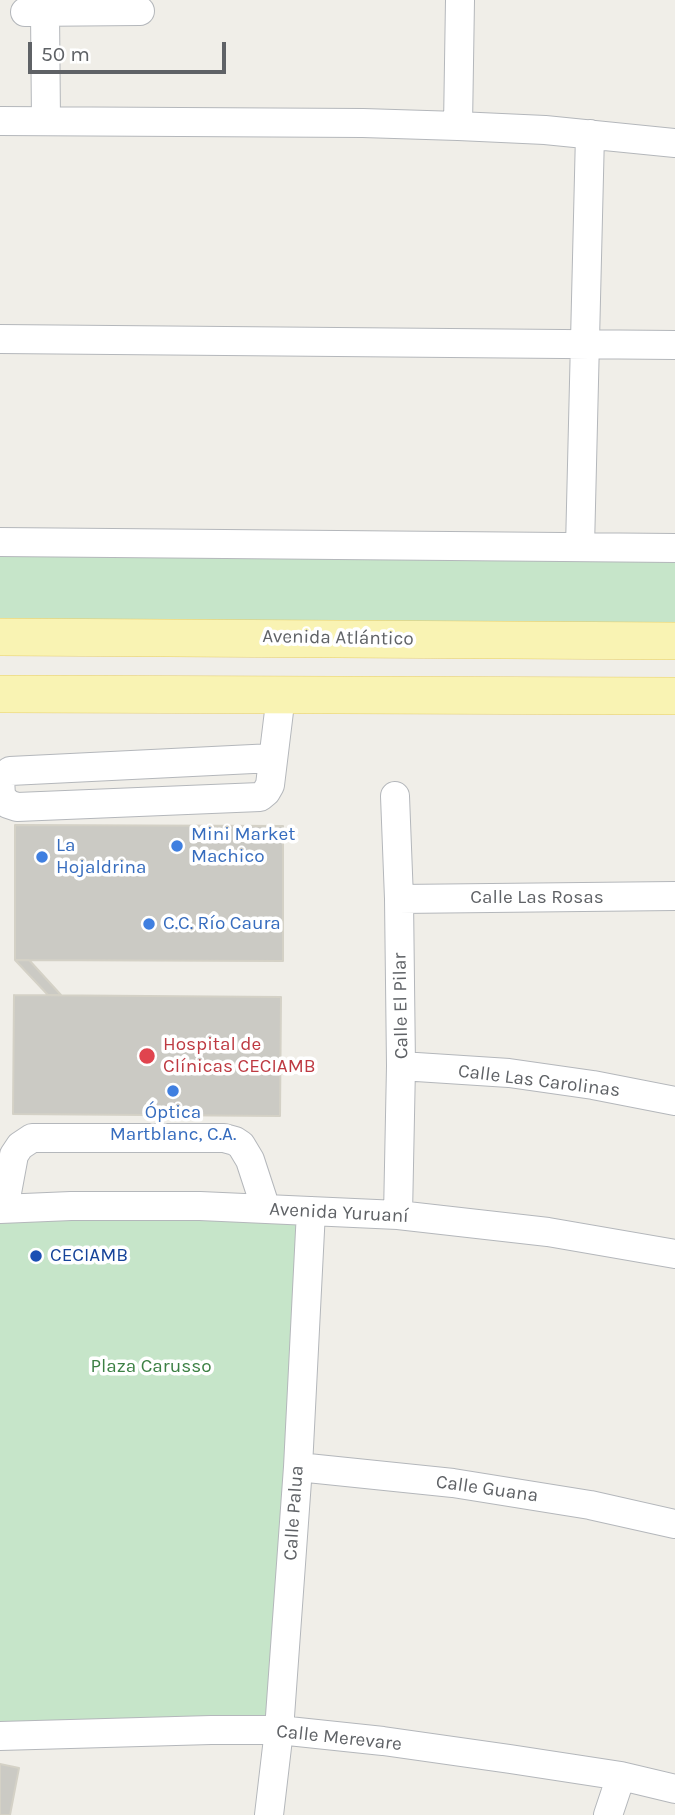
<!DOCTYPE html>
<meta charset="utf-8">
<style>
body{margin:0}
#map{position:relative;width:675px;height:1815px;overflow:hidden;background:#f0eee8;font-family:Karla,sans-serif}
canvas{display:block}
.scale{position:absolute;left:28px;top:42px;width:198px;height:32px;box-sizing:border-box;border:4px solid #5f6266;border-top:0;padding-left:9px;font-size:21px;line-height:24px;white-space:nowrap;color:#5f6266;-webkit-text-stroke:5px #fff;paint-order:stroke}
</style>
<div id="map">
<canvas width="675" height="1815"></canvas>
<div class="scale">50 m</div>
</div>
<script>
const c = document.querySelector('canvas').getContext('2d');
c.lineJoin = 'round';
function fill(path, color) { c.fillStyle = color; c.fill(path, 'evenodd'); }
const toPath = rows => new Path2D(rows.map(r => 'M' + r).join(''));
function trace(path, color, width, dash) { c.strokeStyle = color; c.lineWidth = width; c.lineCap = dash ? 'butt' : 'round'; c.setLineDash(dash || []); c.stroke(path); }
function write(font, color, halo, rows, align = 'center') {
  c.font = font + ' Karla,sans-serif'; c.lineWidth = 7; c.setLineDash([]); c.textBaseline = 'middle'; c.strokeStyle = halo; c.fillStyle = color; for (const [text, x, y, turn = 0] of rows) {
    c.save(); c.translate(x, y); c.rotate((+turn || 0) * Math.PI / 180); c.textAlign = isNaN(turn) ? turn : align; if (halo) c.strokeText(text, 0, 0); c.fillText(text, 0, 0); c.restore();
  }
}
fill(toPath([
 [0,542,675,548,675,641,0,637],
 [0,1209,311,1211,279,1730,0,1736]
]), '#c6e5c9');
const building = toPath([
 [15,825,283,826,283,961,15,960,15,825],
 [15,960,29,960,61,995,48,995,15,960],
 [14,995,281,997,280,1116,13,1114,14,995],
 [0,1764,19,1768,10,1815,0,1815,0,1764]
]);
fill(building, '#cbcac4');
trace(building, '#d4d1c6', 2);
const minor = toPath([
 [45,11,46,121],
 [25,12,140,11],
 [0,121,363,123,458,126,545,130,675,143],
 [458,126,460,0],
 [0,339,675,345],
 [0,542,675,548],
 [580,547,590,134],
 [273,758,10,771,0,778,1,796,8,804,17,807,260,797,266,792,270,785,281,695],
 [395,796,399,899,401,1066,398,1215],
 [399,899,675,896],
 [401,1066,509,1073,593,1085,675,1101],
 [0,1209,71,1206,200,1206,398,1215,548,1232,675,1254],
 [4,1209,14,1155,20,1146,32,1138,224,1138,235,1141,241,1145,250,1160,266,1209],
 [298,1467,453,1483,590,1505,675,1524],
 [0,1736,211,1730,279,1730,383,1741,510,1759,621,1776,675,1789],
 [269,1815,279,1730,298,1467,311,1211],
 [608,1815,621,1776]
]);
const major = toPath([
 [0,637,675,641],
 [0,694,675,696]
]);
trace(minor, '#b4b7bb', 30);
trace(major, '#e7ce69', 38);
trace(minor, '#fff', 28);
trace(major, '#f9f3b3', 37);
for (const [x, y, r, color] of [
 [177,846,7,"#3f7fe0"],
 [42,857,7,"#3f7fe0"],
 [149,924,7,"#3f7fe0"],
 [147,1056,9,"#e0444e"],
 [173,1091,7,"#3f7fe0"],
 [36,1256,7,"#1a4fb4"]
]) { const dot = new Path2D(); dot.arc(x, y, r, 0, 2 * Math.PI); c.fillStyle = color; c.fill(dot); trace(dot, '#fff', 2.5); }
write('19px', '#5f6266', '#fff', [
 ["Avenida Atlántico",338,638,1],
 ["Calle Las Rosas",537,898],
 ["Calle El Pilar",401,1006,-91],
 ["Calle Las Carolinas",539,1081,7],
 ["Avenida Yuruaní",339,1213,3],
 ["Calle Guana",487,1489,8],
 ["Calle Palua",294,1513,-86],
 ["Calle Merevare",339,1738,6]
]);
write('19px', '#366cbe', '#fff', [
 ["Mini Market",191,835],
 ["Machico",191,857],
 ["La",56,846],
 ["Hojaldrina",56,868],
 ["C.C. Río Caura",163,924],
 ["Óptica",173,1113,"center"],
 ["Martblanc, C.A.",173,1135,"center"]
], 'left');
write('19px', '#be3a42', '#fff', [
 ["Hospital de",163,1045],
 ["Clínicas CECIAMB",163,1067]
], 'left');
write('19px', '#164399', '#fff', [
 ["CECIAMB",50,1256]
], 'left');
write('19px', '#3c8044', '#fff', [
 ["Plaza Carusso",151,1367]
]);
</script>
